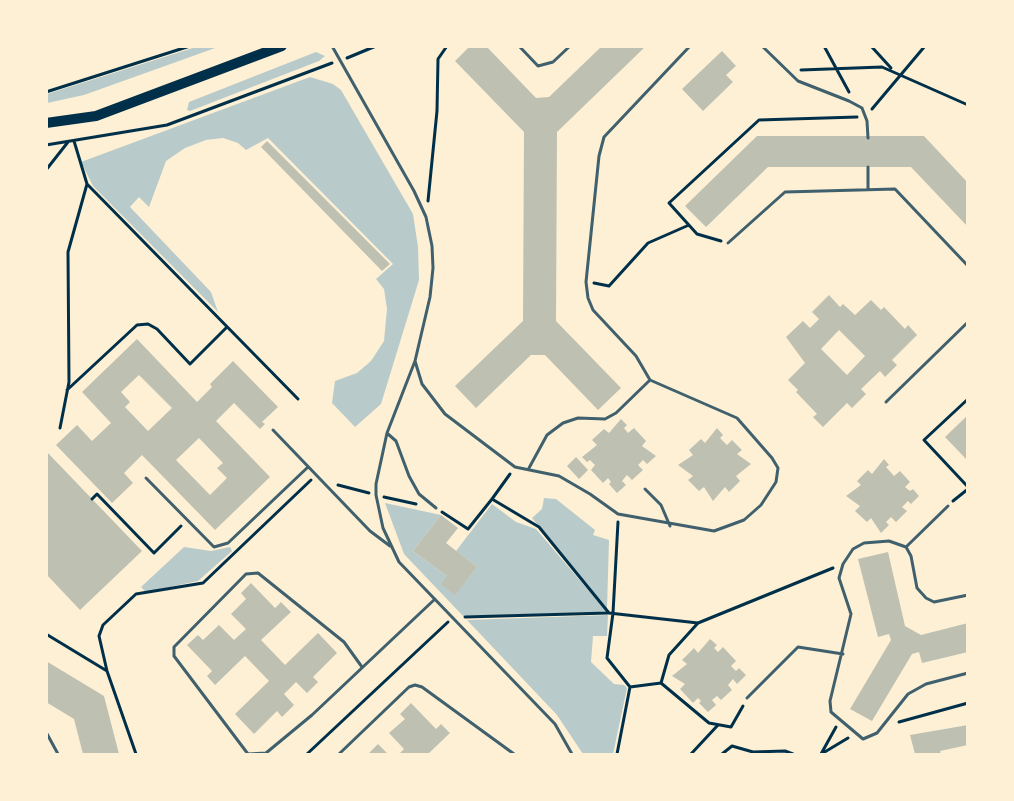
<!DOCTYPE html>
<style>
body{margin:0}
#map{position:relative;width:1014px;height:801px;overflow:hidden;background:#fdf0d5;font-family:Roboto,sans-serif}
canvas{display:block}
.frame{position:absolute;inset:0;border:48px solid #fdf0d5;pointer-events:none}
</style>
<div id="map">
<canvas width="1014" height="801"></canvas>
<div class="frame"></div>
</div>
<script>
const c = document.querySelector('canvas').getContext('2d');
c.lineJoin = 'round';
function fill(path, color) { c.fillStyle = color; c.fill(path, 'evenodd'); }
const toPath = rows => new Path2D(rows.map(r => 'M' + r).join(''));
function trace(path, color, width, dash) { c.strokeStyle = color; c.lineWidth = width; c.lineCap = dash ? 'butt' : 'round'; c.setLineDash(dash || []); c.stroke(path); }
fill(toPath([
 [196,47,218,47,84,95,47,103,47,94],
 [316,52,325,56,319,61,190,111,187,110,189,102],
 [310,77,333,84,341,90,413,214,418,247,419,280,381,404,355,427,332,403,335,381,357,373,371,361,384,341,387,309,384,289,376,279,393,264,268,138,246,150,238,143,223,138,206,140,185,148,166,161,149,207,139,197,130,207,211,292,218,312,93,186,81,162],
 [544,498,556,499,595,530,593,535,609,540,607,609,532,518,542,509],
 [385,503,441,515,413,551,447,576,455,594,477,567,456,551,492,504,516,522,536,529,607,612,463,616,404,554],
 [184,547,211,551,230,547,232,551,198,581,146,592,141,587],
 [608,615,607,636,593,636,591,662,614,684,624,685,627,688,613,754,583,754,557,715,467,620]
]), '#b9caca');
fill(toPath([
 [470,46,486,46,536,98,549,97,602,46,646,46,557,132,556,321,621,388,598,410,545,355,531,355,476,408,455,386,523,321,524,132,455,61],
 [722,51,736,66,726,75,733,82,703,111,682,89],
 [757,136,924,136,968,183,968,227,911,167,768,167,706,227,685,206],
 [267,141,390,264,382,271,261,147],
 [829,295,840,307,843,304,855,315,871,300,881,310,884,307,905,329,908,325,917,335,892,360,897,365,885,377,880,371,861,389,866,394,852,408,847,403,823,427,813,417,817,414,796,392,798,390,788,380,805,363,786,337,803,321,810,328,819,319,812,312],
 [839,330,865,356,847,375,821,349],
 [137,339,197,402,212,387,210,384,233,361,278,407,262,422,265,424,260,429,234,403,216,421,270,477,215,530,142,455,124,473,133,483,112,503,56,445,77,425,92,441,111,423,82,392],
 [139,375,172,408,148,431,125,407,130,402,121,392],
 [199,438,223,463,217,468,227,478,210,495,176,460],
 [968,415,968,458,966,459,945,437],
 [621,419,627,425,624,428,628,433,634,428,646,441,642,446,656,456,647,464,643,460,638,465,643,470,632,480,627,475,622,481,626,485,617,493,609,484,611,482,608,478,603,483,591,470,595,465,590,460,587,462,582,457,597,445,592,440,604,429,609,433],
 [717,428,723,435,720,438,727,445,732,440,742,450,737,454,751,464,736,476,740,481,729,492,725,487,713,501,704,487,699,491,688,480,693,476,678,465,693,455,689,450,701,439,705,443],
 [46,451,142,551,80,610,46,574],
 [576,457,588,470,579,479,567,466],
 [884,459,889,465,886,467,894,476,900,471,910,482,905,487,910,491,913,489,919,496,911,504,908,501,902,507,907,511,896,522,891,517,886,522,889,525,881,533,871,518,867,522,855,511,860,506,846,496,861,485,857,481,868,470,872,474],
 [441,515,458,528,446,543,477,567,455,595,441,584,447,576,413,551],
 [888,552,905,626,921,635,968,623,968,652,922,663,919,652,912,654,872,721,850,709,891,640,889,634,878,637,858,559],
 [251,583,275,608,281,602,291,612,261,640,285,665,318,633,337,653,313,677,318,682,307,693,296,682,284,694,294,705,282,717,277,711,254,734,235,714,269,681,245,656,215,685,207,676,212,671,187,645,198,635,203,640,219,625,234,640,246,629,231,614,246,599,241,593],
 [710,639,717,645,714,648,718,652,723,647,736,661,731,666,736,671,739,668,746,675,737,684,733,679,728,685,732,690,721,700,717,696,712,700,716,705,708,712,699,703,701,701,698,698,693,703,680,689,685,684,672,676,687,664,682,660,694,648,698,653],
 [46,661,104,696,119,754,83,754,74,719,46,702],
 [411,703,436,729,441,724,450,733,428,754,399,754,404,749,389,733,405,719,400,714],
 [968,725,968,745,940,751,941,754,915,754,910,735],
 [378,744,388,754,368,754]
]), '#bec0b2');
trace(toPath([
 [824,46,849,92],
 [871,46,891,68],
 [347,58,376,46],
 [801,70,882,67,968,105],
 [46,92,190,46],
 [872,109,925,46],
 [74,141,87,184,298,399],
 [46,145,167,125,332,63],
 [46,170,68,142],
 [428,201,437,111,438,59,447,46],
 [721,241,697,234,669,203,759,120,857,117],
 [594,283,609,286,648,243,689,225],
 [67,390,137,325,148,324,157,329,190,364,227,327],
 [968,399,924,440,968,487],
 [60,428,69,382,68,252,87,184],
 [338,485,369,493],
 [384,497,416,504],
 [92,499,97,494,154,553,181,526],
 [492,499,510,474],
 [953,501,968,489],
 [442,512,468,529,492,499,539,527,609,613,698,623,833,568],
 [465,617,608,613],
 [46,634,107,671,136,754],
 [107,671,99,636,103,625,136,594,203,583,311,480],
 [661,683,709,723,731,727,743,706],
 [630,687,661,683,669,655,698,623],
 [899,722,968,703],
 [823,753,848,738],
 [307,754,448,622],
 [617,754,630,687,607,658,613,613,618,522],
 [691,754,718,725],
 [722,754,732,746,753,752,785,751,793,754],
 [821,754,836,727]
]), '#003049', 3);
trace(toPath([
 [332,46,414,191,426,217,432,246,433,268,430,297,415,361,387,433,376,484,376,495,383,528,399,562,555,724,572,754],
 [519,46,538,66,553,62,570,46],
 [762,46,798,81,849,101,862,108,867,121,868,138],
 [868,189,868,167],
 [728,243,785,192,895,189,968,266],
 [415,361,422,384,445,414,515,467,559,476,590,494,618,514,714,531,744,520,761,505,776,482,778,468,772,458,737,418,650,380,636,356,593,310,588,298,586,282,599,156,604,137,690,46],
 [886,402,968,322],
 [273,430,370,531,390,546],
 [388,434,396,441,409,476,419,494,436,508],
 [529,468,547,435,563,423,578,418,605,419,616,413,650,380],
 [146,478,214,547,228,543,308,467],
 [645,489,661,505,670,526],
 [906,547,948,506],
 [968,595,934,602,926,598,917,588,911,556,906,547,889,541,864,543,853,549,843,564,839,578,851,614,830,701,831,712,863,739,877,733,908,694,926,684,968,673],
 [362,667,344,642,258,573,246,574,174,647,174,656,248,754,266,753,312,715,435,599],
 [747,698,798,647,843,654],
 [46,732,58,754],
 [339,754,409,687,415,685,422,687,514,754]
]), '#3f606c', 3);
trace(toPath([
 [46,123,96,116,282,46]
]), '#003049', 10);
</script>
